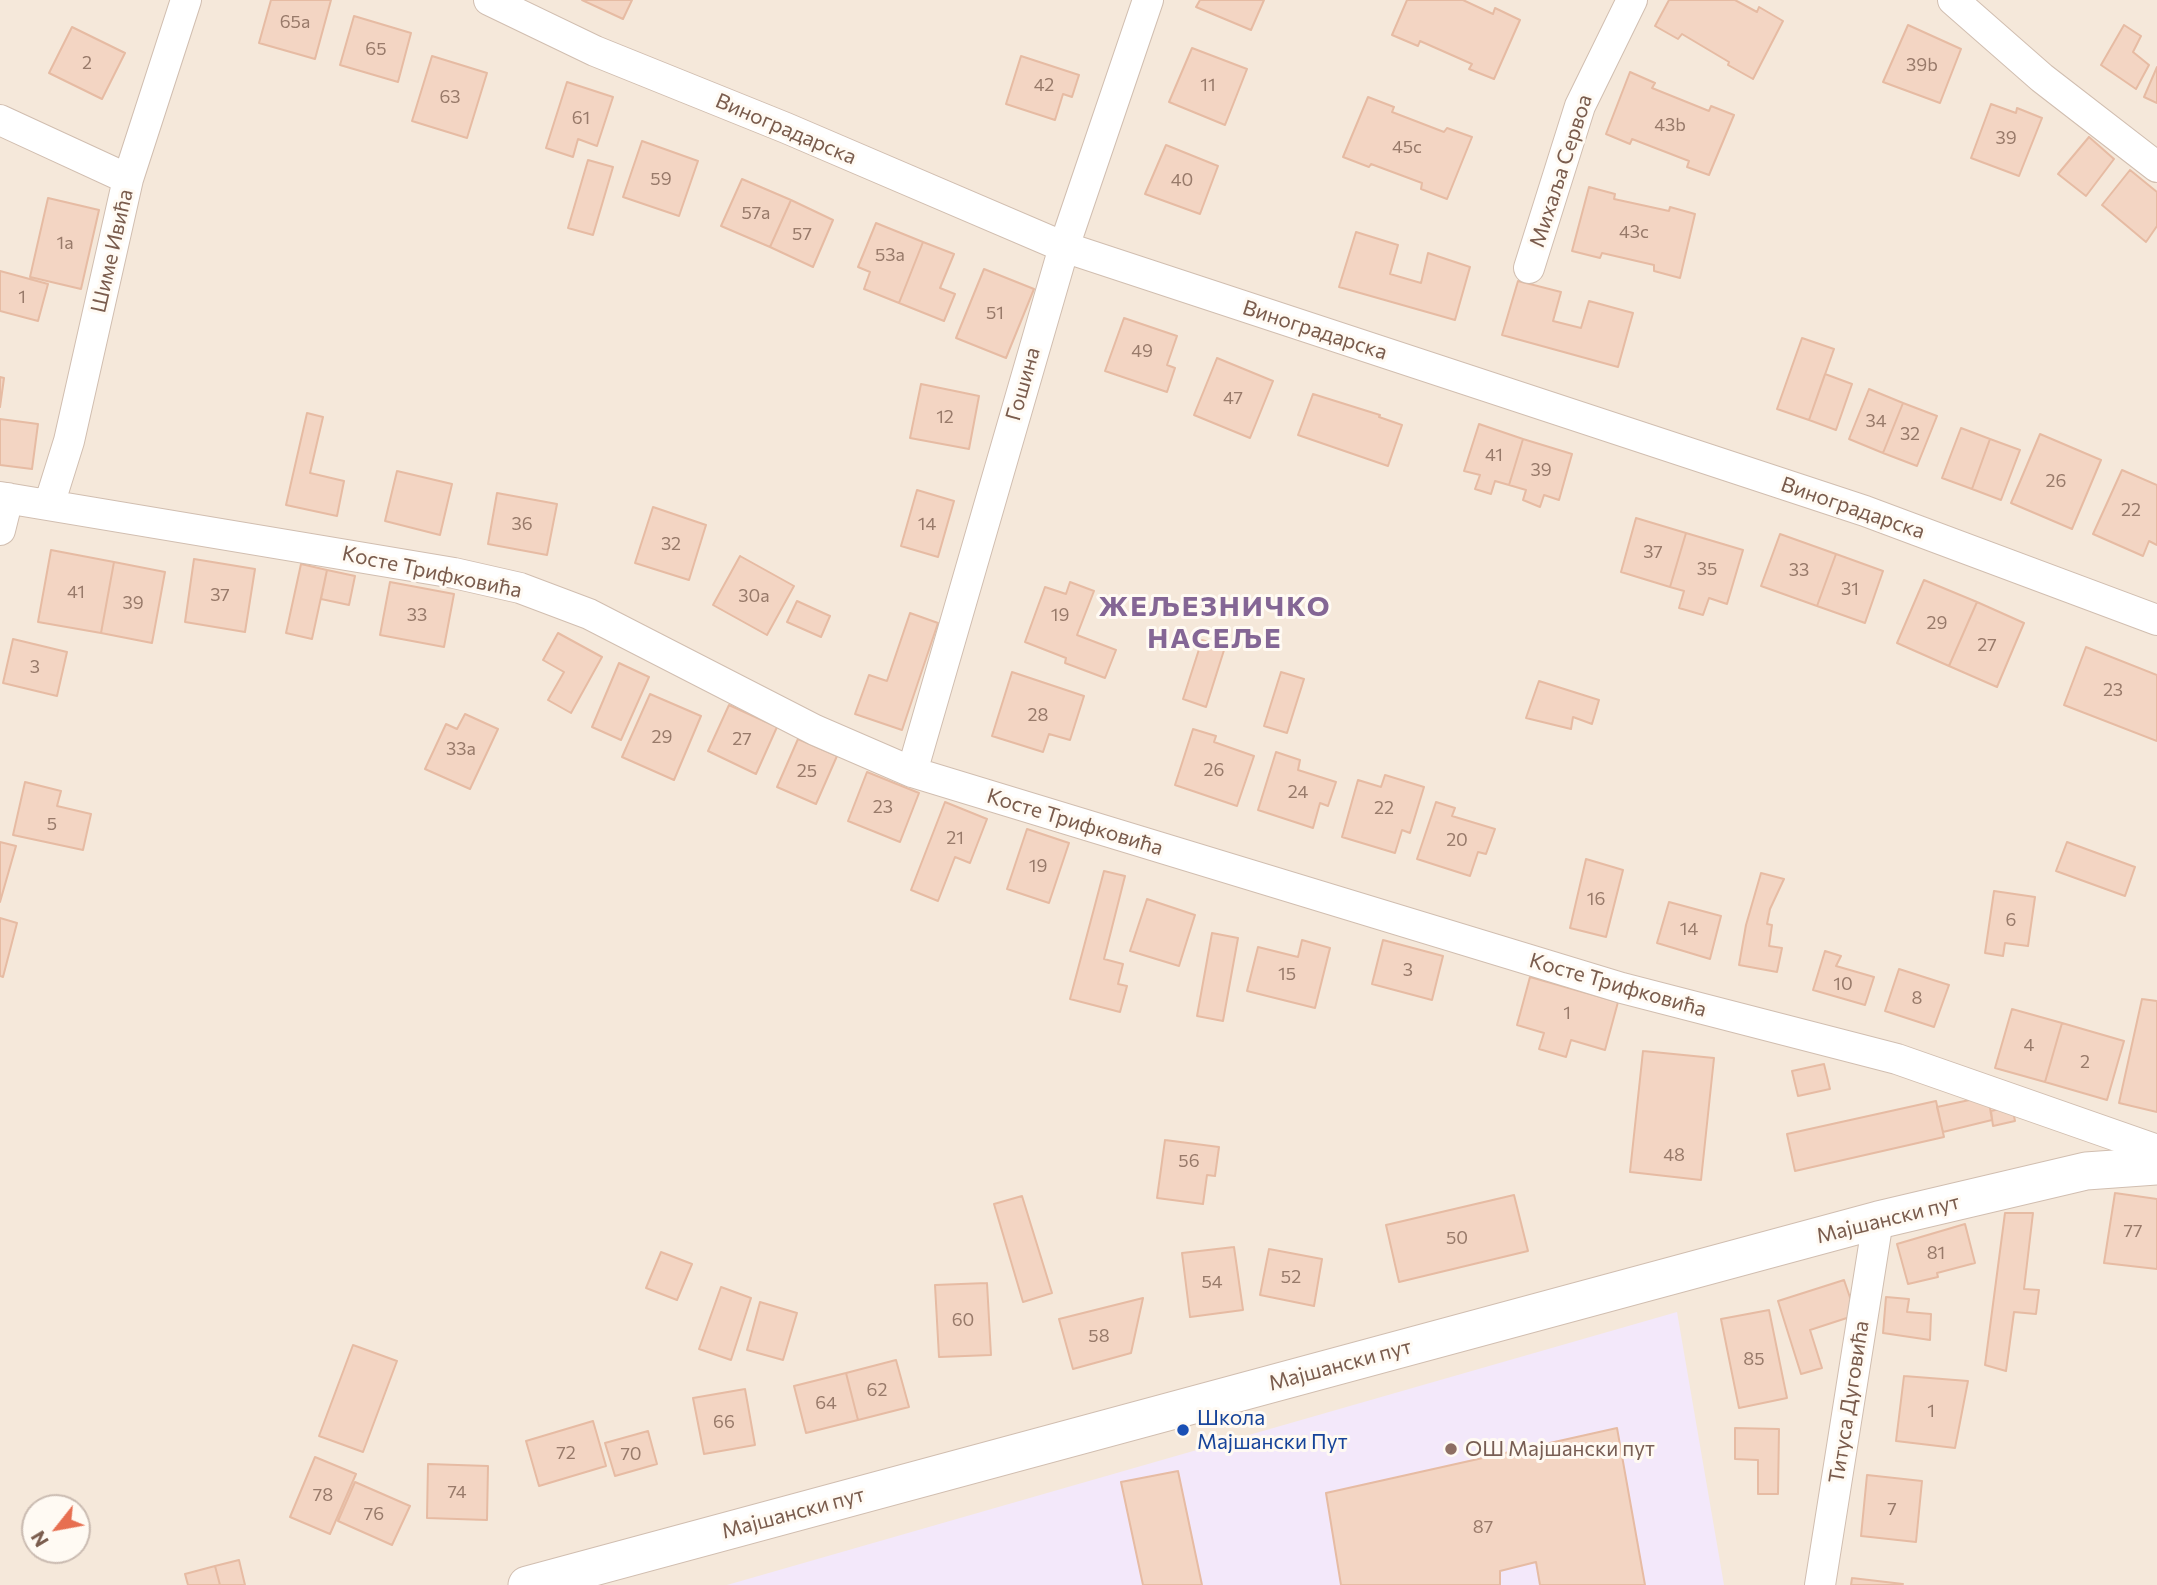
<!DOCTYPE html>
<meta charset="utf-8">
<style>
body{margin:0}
#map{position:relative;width:2157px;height:1585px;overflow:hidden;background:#fdf6ec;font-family:Commissioner,sans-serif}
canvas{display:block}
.north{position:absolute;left:21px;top:1494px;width:70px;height:70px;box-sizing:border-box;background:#fffaf3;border:2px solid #cabbb1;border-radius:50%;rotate:239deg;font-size:19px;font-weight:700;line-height:28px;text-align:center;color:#7a5c4d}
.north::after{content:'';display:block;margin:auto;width:24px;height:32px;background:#e76f51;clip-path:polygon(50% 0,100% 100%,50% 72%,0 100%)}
</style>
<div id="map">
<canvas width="2157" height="1585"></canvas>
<div class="north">N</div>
</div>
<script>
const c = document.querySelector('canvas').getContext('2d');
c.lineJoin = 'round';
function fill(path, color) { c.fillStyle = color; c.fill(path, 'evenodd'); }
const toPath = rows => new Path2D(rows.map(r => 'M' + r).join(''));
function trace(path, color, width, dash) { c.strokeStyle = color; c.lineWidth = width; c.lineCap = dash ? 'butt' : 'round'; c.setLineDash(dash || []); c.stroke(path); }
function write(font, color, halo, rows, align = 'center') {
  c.font = font + ' Commissioner,sans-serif'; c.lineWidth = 6; c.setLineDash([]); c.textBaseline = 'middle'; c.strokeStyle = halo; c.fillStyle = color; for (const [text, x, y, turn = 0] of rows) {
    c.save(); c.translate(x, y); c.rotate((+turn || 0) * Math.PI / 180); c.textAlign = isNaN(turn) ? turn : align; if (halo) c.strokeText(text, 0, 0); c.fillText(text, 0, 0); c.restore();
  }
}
fill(toPath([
 [0,0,2157,0,2157,1585,0,1585],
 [35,1508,77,1508,77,1550,35,1550]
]), '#f5e8da');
fill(toPath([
 [1677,1312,1724,1585,727,1585]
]), '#f3e8fa');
const building = toPath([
 [271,0,331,0,315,59,259,43,271,0],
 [582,0,632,0,623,19,582,0],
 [1200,0,1264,0,1251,30,1196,7,1200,0],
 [1407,0,1463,0,1493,14,1495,8,1520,20,1494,79,1469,69,1472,64,1420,41,1418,46,1392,35,1407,0],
 [1669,0,1735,0,1757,12,1759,7,1783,21,1753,79,1728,65,1729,62,1682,34,1678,39,1655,26,1669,0],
 [354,16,411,33,398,82,340,65,354,16],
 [1908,25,1961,49,1940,103,1883,82,1908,25],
 [2124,25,2141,36,2133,52,2149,65,2136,89,2101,65,2124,25],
 [72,27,125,53,102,99,49,73,72,27],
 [1192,48,1247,69,1225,125,1169,102,1192,48],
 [432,56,487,73,467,138,412,121,432,56],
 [1021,56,1079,75,1072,97,1063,94,1055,120,1006,104,1021,56],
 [2157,67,2157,103,2144,97,2157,67],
 [1630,72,1655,83,1652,88,1709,111,1711,106,1734,115,1709,175,1687,167,1689,161,1632,139,1630,144,1606,134,1630,72],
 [567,82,613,97,597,146,578,139,573,157,546,148,567,82],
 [1368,97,1394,107,1392,112,1444,132,1447,128,1472,137,1447,199,1421,189,1422,183,1371,164,1369,167,1343,157,1368,97],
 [1991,104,2016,113,2017,108,2042,118,2019,176,1971,158,1991,104],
 [2089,137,2114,159,2086,196,2058,174,2089,137],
 [642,141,698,161,679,216,623,197,642,141],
 [1166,145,1218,166,1200,214,1145,194,1166,145],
 [588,160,613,167,593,235,568,228,588,160],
 [2130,170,2157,192,2157,226,2146,242,2102,205,2130,170],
 [742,179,791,200,770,247,721,226,742,179],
 [1589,187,1615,194,1614,199,1669,211,1670,207,1695,214,1680,278,1654,271,1654,265,1602,253,1600,258,1572,251,1589,187],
 [48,198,99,210,81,289,30,277,48,198],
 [791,200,833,220,813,267,770,247,791,200],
 [876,223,923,242,899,303,864,289,870,272,858,267,876,223],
 [1356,232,1398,245,1390,274,1421,283,1428,253,1470,267,1455,320,1339,287,1356,232],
 [923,242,954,254,940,288,955,294,944,321,899,303,923,242],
 [984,269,1034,289,1006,358,956,338,984,269],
 [0,271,48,284,38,321,0,311,0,271],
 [1518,281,1561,292,1553,321,1581,328,1589,301,1633,313,1618,367,1502,335,1518,281],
 [1124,318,1177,336,1167,365,1175,368,1167,392,1105,371,1124,318],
 [1802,338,1834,349,1809,420,1777,409,1802,338],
 [1217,358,1273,381,1250,438,1194,415,1217,358],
 [1825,374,1852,384,1836,430,1809,420,1825,374],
 [0,377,4,378,0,407,0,377],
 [921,384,979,396,969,449,910,438,921,384],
 [1869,389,1903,403,1883,453,1849,439,1869,389],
 [1313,394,1380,415,1379,417,1402,425,1388,466,1298,435,1313,394],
 [1903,403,1937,416,1917,466,1883,453,1903,403],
 [307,413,323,417,310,473,344,481,337,516,286,505,307,413],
 [0,419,38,424,32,469,0,465,0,419],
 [1479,424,1523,439,1509,485,1495,481,1491,494,1475,489,1480,475,1464,471,1479,424],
 [1961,428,1990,439,1972,489,1942,478,1961,428],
 [2040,434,2101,460,2072,529,2011,503,2040,434],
 [1523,439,1572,454,1559,500,1544,495,1540,507,1523,500,1526,490,1509,485,1523,439],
 [1990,439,2020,450,2001,500,1972,489,1990,439],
 [2122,470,2157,485,2157,545,2149,541,2143,556,2093,534,2122,470],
 [397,471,452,484,440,535,385,521,397,471],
 [917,490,954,501,938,557,901,546,917,490],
 [497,493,557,504,547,555,488,544,497,493],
 [653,507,706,525,689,580,635,563,653,507],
 [1636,518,1686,533,1670,587,1621,572,1636,518],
 [1686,533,1743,550,1727,604,1709,598,1703,615,1679,608,1684,591,1670,587,1686,533],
 [1780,534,1836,554,1817,606,1761,586,1780,534],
 [51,550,114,562,101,633,38,622,51,550],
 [1836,554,1883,571,1865,623,1817,606,1836,554],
 [740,556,794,586,767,635,713,605,740,556],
 [194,559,255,569,245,632,185,622,194,559],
 [114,562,165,572,152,643,101,633,114,562],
 [301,564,327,570,312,639,286,633,301,564],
 [327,570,355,576,349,605,321,599,327,570],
 [1924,580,1977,602,1949,666,1897,643,1924,580],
 [390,582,454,594,444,647,380,635,390,582],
 [1070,582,1094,591,1077,635,1116,650,1105,678,1065,663,1066,658,1025,642,1045,587,1066,594,1070,582],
 [797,601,830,616,821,637,787,622,797,601],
 [1977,602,2024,623,1997,687,1949,666,1977,602],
 [910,613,938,623,902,730,855,714,869,675,887,681,910,613],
 [558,633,602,657,571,713,548,700,564,672,543,660,558,633],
 [13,639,67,652,57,696,3,683,13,639],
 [1202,640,1225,647,1206,707,1183,699,1202,640],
 [2086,647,2157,675,2157,741,2064,705,2086,647],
 [619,663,649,677,621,740,592,727,619,663],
 [1012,672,1084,696,1070,740,1049,734,1043,752,992,736,1012,672],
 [1281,672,1304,679,1287,733,1264,726,1281,672],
 [1539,681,1599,700,1592,724,1573,717,1571,729,1526,718,1539,681],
 [650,694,701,716,674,780,622,757,650,694],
 [729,705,777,727,756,774,708,751,729,705],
 [465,714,498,729,470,789,425,769,446,724,457,729,465,714],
 [1193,729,1216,736,1214,742,1254,756,1237,806,1175,785,1193,729],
 [798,739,837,756,816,804,777,787,798,739],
 [1276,752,1300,760,1298,770,1336,782,1328,806,1320,803,1313,828,1258,810,1276,752],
 [867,772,919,793,900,842,848,821,867,772],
 [1385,775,1424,787,1410,833,1402,830,1395,853,1342,837,1358,780,1381,787,1385,775],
 [25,782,61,791,57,806,91,814,83,850,13,835,25,782],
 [945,802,987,819,970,863,955,857,938,901,911,890,945,802],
 [1436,802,1455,808,1452,816,1495,829,1486,854,1478,852,1470,876,1417,859,1436,802],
 [1027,829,1069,843,1049,903,1007,889,1027,829],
 [0,842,16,846,0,902,0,842],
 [2067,842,2135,867,2125,896,2056,871,2067,842],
 [1586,859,1623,870,1606,937,1570,928,1586,859],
 [1104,871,1125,876,1104,959,1123,964,1118,984,1127,986,1120,1012,1070,999,1104,871],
 [1761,873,1784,879,1770,909,1767,924,1772,925,1769,946,1782,948,1777,972,1739,965,1746,925,1761,873],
 [1994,891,2035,897,2028,946,2005,943,2003,956,1985,953,1994,891],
 [1147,899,1195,915,1179,966,1130,951,1147,899],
 [1669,902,1721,916,1710,959,1657,943,1669,902],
 [0,918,17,923,3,977,0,976,0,918],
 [1212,933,1238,938,1223,1021,1197,1016,1212,933],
 [1302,940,1330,948,1315,1008,1247,991,1258,947,1298,957,1302,940],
 [1383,940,1443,956,1432,1000,1372,984,1383,940],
 [1825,951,1841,956,1836,966,1874,977,1865,1005,1813,990,1825,951],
 [1899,969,1949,985,1934,1027,1885,1011,1899,969],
 [1530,977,1618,1002,1605,1050,1571,1040,1566,1057,1539,1049,1544,1033,1517,1025,1530,977],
 [2142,999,2157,1001,2157,1112,2119,1103,2142,999],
 [2012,1009,2062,1023,2045,1082,1995,1068,2012,1009],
 [2062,1023,2124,1041,2107,1100,2045,1082,2062,1023],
 [1643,1051,1714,1058,1701,1180,1630,1172,1643,1051],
 [1824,1064,1830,1089,1798,1096,1792,1071,1824,1064],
 [1988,1096,1992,1120,1943,1132,1937,1107,1988,1096],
 [1936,1101,1944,1137,1795,1171,1787,1134,1936,1101],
 [2012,1106,2015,1121,1993,1126,1991,1111,2012,1106],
 [1165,1140,1219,1147,1215,1176,1207,1175,1203,1204,1157,1198,1165,1140],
 [2115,1193,2157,1199,2157,1269,2104,1263,2115,1193],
 [1514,1195,1528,1251,1399,1282,1386,1225,1514,1195],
 [1022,1196,1052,1293,1023,1302,994,1204,1022,1196],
 [2005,1213,2033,1213,2024,1289,2039,1290,2036,1314,2014,1312,2006,1371,1985,1365,2005,1213],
 [1965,1224,1975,1263,1937,1273,1938,1277,1908,1284,1897,1244,1965,1224],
 [1234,1247,1243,1310,1190,1317,1182,1253,1234,1247],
 [1269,1249,1322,1259,1314,1306,1260,1295,1269,1249],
 [661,1252,692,1264,677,1300,646,1288,661,1252],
 [1844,1280,1856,1315,1810,1330,1822,1368,1801,1374,1778,1301,1844,1280],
 [987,1283,991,1355,939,1357,935,1285,987,1283],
 [721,1287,751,1298,731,1360,699,1349,721,1287],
 [1886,1297,1909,1299,1907,1312,1931,1314,1930,1340,1883,1333,1886,1297],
 [1143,1298,1131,1353,1073,1369,1059,1319,1143,1298],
 [760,1302,797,1313,783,1360,747,1350,760,1302],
 [1769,1310,1787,1398,1739,1408,1721,1319,1769,1310],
 [353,1345,397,1361,363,1452,319,1436,353,1345],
 [896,1360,909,1407,858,1420,846,1373,896,1360],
 [846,1373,858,1420,806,1433,794,1386,846,1373],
 [1904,1376,1968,1381,1955,1448,1896,1441,1904,1376],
 [745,1389,755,1445,704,1454,693,1398,745,1389],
 [593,1421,606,1466,539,1486,526,1441,593,1421],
 [1617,1428,1645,1585,1540,1585,1536,1562,1500,1571,1500,1585,1341,1585,1326,1493,1617,1428],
 [1735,1428,1779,1429,1778,1494,1758,1494,1758,1460,1735,1459,1735,1428],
 [648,1431,657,1464,615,1476,605,1443,648,1431],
 [315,1457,356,1474,330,1534,290,1517,315,1457],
 [428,1464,488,1466,487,1520,427,1518,428,1464],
 [1178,1471,1202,1585,1143,1585,1121,1482,1178,1471],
 [1867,1475,1922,1481,1916,1542,1861,1536,1867,1475],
 [355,1482,410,1506,392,1545,338,1521,355,1482],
 [239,1560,245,1585,220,1585,215,1566,239,1560],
 [215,1566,220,1585,188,1585,185,1574,215,1566],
 [1852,1578,1903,1584,1902,1585,1851,1585,1852,1578]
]);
fill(building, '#f3d5c3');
trace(building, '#e6bba3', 2);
const minor = toPath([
 [489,0,595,51,786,128,1064,247,1865,511,2157,620],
 [1953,0,2042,78,2157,167],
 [0,120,128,179],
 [1529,268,1580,106,1632,0],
 [0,497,454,573,520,588,589,614,815,730,912,772,1622,988,1897,1059,2157,1150],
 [49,505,69,441,128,179,186,0],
 [0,530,8,498],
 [912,772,1064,247,1148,0],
 [1820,1585,1878,1220]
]);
const tertiary = toPath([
 [527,1585,1878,1220,2086,1171,2157,1166]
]);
trace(minor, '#d1beb0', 32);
trace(tertiary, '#d1beb0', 39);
trace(minor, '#fff', 30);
trace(tertiary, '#fff', 37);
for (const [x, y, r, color] of [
 [1183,1430,7,"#1a4fb4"],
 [1451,1449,7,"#8d6e63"]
]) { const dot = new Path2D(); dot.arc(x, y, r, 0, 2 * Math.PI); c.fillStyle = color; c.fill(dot); trace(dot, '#fffaf3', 2.5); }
write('18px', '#987a6a', null, [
 ["65a",295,22],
 ["65",376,49],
 ["2",87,63],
 ["39b",1922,65],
 ["42",1044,85],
 ["11",1208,85],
 ["63",450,97],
 ["61",581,118],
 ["43b",1670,125],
 ["39",2006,138],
 ["45c",1407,147],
 ["59",661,179],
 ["40",1182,180],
 ["57a",756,213],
 ["43c",1634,232],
 ["57",802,234],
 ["1a",65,243],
 ["53a",890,255],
 ["1",22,297],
 ["51",995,313],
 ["49",1142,351],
 ["47",1233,398],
 ["12",945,417],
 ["34",1876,421],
 ["32",1910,434],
 ["41",1494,455],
 ["39",1541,470],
 ["26",2056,481],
 ["22",2131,510],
 ["36",522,524],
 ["14",927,524],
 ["32",671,544],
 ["37",1653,552],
 ["35",1707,569],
 ["33",1799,570],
 ["31",1850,589],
 ["41",76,592],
 ["37",220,595],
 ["30a",754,596],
 ["39",133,603],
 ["33",417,615],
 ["19",1060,615],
 ["29",1937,623],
 ["27",1987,645],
 ["3",35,667],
 ["23",2113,690],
 ["28",1038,715],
 ["29",662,737],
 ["27",742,739],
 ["33a",461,749],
 ["26",1214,770],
 ["25",807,771],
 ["24",1298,792],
 ["23",883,807],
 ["22",1384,808],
 ["5",52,824],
 ["21",955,838],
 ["20",1457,840],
 ["19",1038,866],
 ["16",1596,899],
 ["6",2011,920],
 ["14",1689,929],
 ["3",1408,970],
 ["15",1287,974],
 ["10",1843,984],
 ["8",1917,998],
 ["1",1567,1013],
 ["4",2029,1045],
 ["2",2085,1062],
 ["48",1674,1155],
 ["56",1189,1161],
 ["77",2133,1231],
 ["50",1457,1238],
 ["81",1936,1253],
 ["52",1291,1277],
 ["54",1212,1282],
 ["60",963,1320],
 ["58",1099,1336],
 ["85",1754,1359],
 ["62",877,1390],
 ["64",826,1403],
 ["1",1931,1411],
 ["66",724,1422],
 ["72",566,1453],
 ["70",631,1454],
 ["74",457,1492],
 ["78",323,1495],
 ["7",1892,1509],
 ["76",374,1514],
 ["87",1483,1527]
]);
write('21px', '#7a5c4d', '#fffaf3', [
 ["Виноградарска",786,129,23],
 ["Михаља Сервоа",1561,171,-72],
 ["Шиме Ивића",112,251,-77],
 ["Виноградарска",1315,330,18],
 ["Гошина",1023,384,-74],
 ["Виноградарска",1853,508,19],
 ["Косте Трифковића",432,572,12],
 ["Косте Трифковића",1075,822,17],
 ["Косте Трифковића",1618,985,16],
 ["Мајшански пут",1888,1219,-14],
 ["Мајшански пут",1340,1365,-15],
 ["Титуса Дуговића",1849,1402,-81],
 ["Мајшански пут",793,1513,-15]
]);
write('21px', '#164399', '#fffaf3', [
 ["Школа",1197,1418],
 ["Мајшански Пут",1197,1442]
], 'left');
write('21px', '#785e54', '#fffaf3', [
 ["ОШ Мајшански пут",1465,1449]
], 'left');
c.letterSpacing = '2px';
write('bold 28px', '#846695', '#fffaf3', [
 ["ЖЕЉЕЗНИЧКО",1215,607],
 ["НАСЕЉЕ",1215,639]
]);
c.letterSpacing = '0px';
</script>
